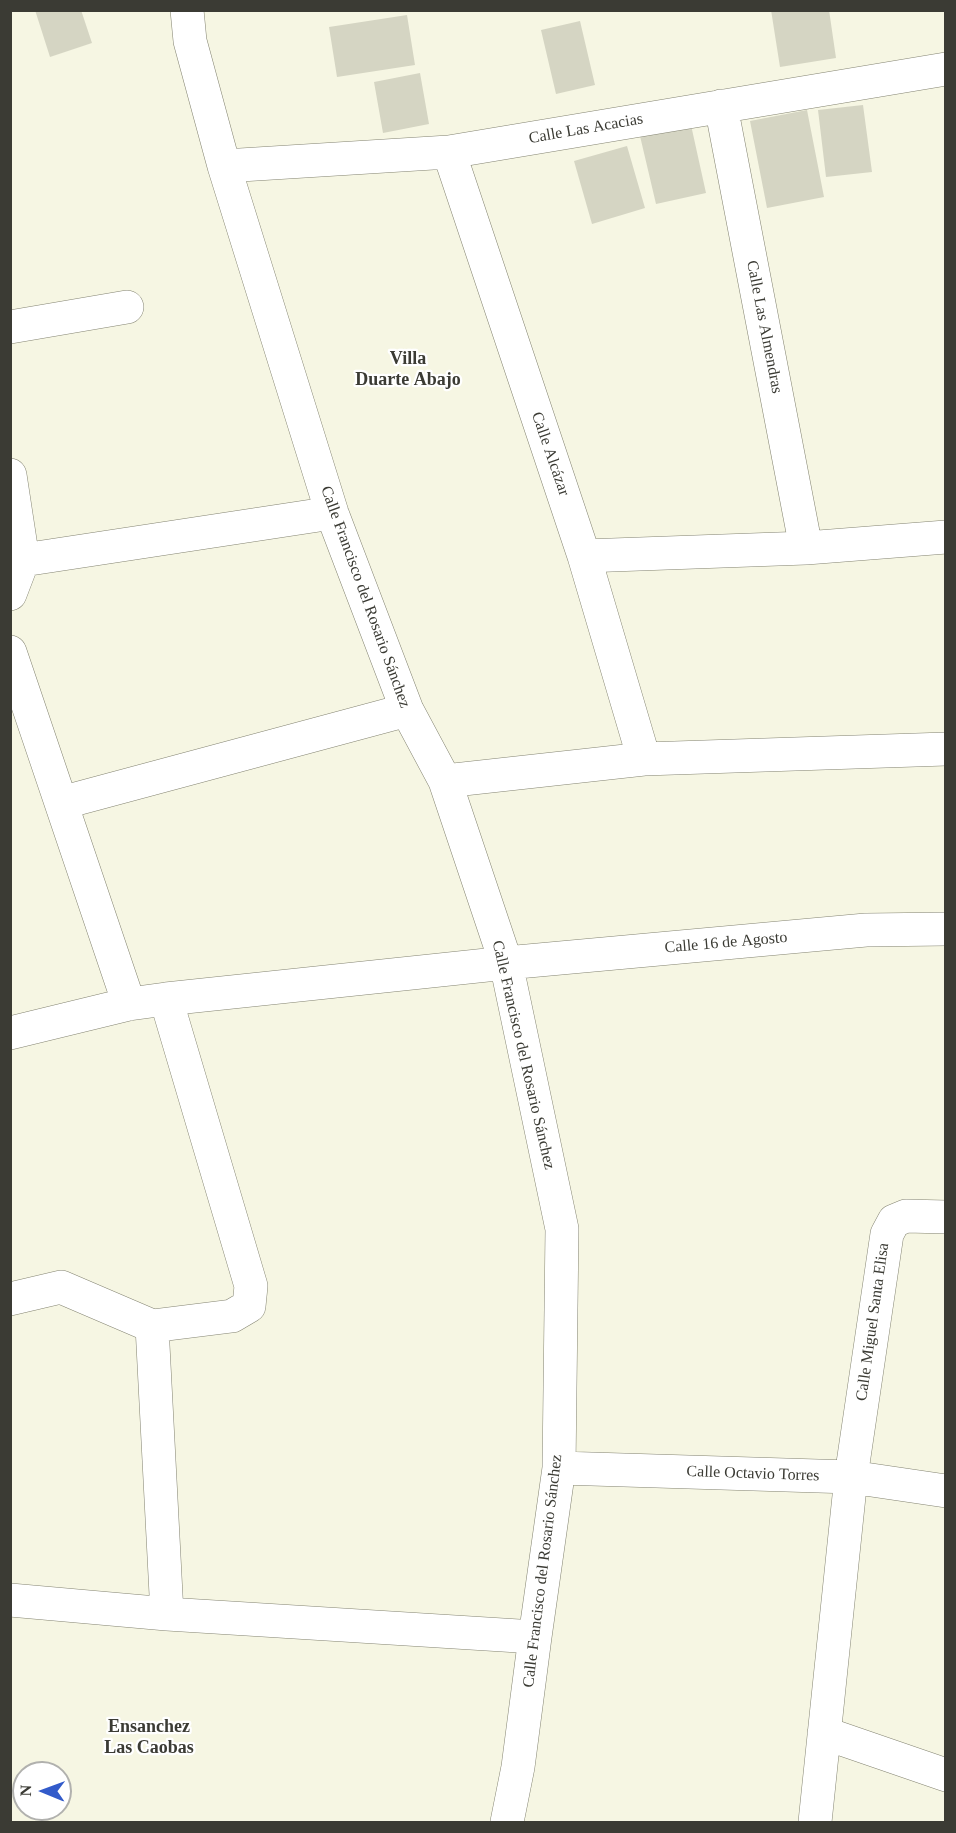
<!DOCTYPE html>
<meta charset="utf-8">
<style>
body{margin:0}
#map{position:relative;width:956px;height:1833px;overflow:hidden;background:#f6f6e3;font-family:"Times New Roman",serif}
canvas{display:block}
.frame{position:absolute;inset:0;border:12px solid #3b3b34;pointer-events:none}
.north{position:absolute;left:12px;top:1761px;width:60px;height:60px;box-sizing:border-box;background:#fff;border:2px solid #b1b1ae;border-radius:50%;rotate:271deg;font-size:16px;font-weight:700;line-height:24px;text-align:center;color:#3b3b34}
.north::after{content:'';display:block;margin:auto;width:21px;height:27px;background:#325bca;clip-path:polygon(50% 0,100% 100%,50% 72%,0 100%)}
</style>
<div id="map">
<canvas width="956" height="1833"></canvas>
<div class="frame"></div>
<div class="north">N</div>
</div>
<script>
const c = document.querySelector('canvas').getContext('2d');
c.lineJoin = 'round';
function fill(path, color) { c.fillStyle = color; c.fill(path, 'evenodd'); }
const toPath = rows => new Path2D(rows.map(r => 'M' + r).join(''));
function trace(path, color, width, dash) { c.strokeStyle = color; c.lineWidth = width; c.lineCap = dash ? 'butt' : 'round'; c.setLineDash(dash || []); c.stroke(path); }
function write(font, color, halo, rows, align = 'center') {
  c.font = font + ' "Times New Roman",serif'; c.lineWidth = 4.5; c.setLineDash([]); c.textBaseline = 'middle'; c.strokeStyle = halo; c.fillStyle = color; for (const [text, x, y, turn = 0] of rows) {
    c.save(); c.translate(x, y); c.rotate((+turn || 0) * Math.PI / 180); c.textAlign = isNaN(turn) ? turn : align; if (halo) c.strokeText(text, 0, 0); c.fillText(text, 0, 0); c.restore();
  }
}
fill(toPath([
 [35,10,81,10,92,43,50,57],
 [771,10,829,10,836,58,780,67],
 [407,15,415,65,337,77,329,27],
 [580,21,595,85,556,94,541,30],
 [420,73,429,124,383,133,374,82],
 [863,105,872,172,826,177,818,110],
 [807,110,824,197,767,208,750,121],
 [691,125,706,193,656,204,640,136],
 [627,146,645,208,592,224,574,161]
]), '#d5d5c3');
const minor = toPath([
 [187,10,190,41,224,166,332,513,407,710,445,781,506,963,562,1229,559,1468,535,1637,518,1767,507,1822],
 [721,106,806,548],
 [449,152,584,556,644,759],
 [224,166,449,152,946,69],
 [10,327,127,307],
 [10,475,23,560,10,594],
 [584,556,806,548,946,537],
 [10,563,23,560,332,513],
 [10,652,129,1004],
 [445,781,644,759,946,749],
 [61,803,407,710],
 [10,1033,129,1004,166,999,506,963,866,930,946,929],
 [10,1299,61,1287,152,1326,232,1316,249,1306,251,1286,166,999],
 [152,1326,167,1614],
 [559,1468,851,1477,946,1491],
 [10,1600,167,1614,535,1637],
 [824,1733,946,1775],
 [815,1822,851,1477,887,1234,894,1221,906,1216,946,1217]
]);
trace(minor, '#848472', 34);
trace(minor, '#fff', 33);
write('16px', '#3b3b34', '#fff', [
 ["Calle Las Acacias",586,129,-10],
 ["Calle Las Almendras",764,327,79],
 ["Calle Alcázar",550,454,71],
 ["Calle Francisco del Rosario Sánchez",365,597,70],
 ["Calle 16 de Agosto",726,943,-5],
 ["Calle Francisco del Rosario Sánchez",523,1055,77],
 ["Calle Miguel Santa Elisa",873,1322,-82],
 ["Calle Octavio Torres",753,1474,2],
 ["Calle Francisco del Rosario Sánchez",543,1571,-83]
]);
write('bold 18px', '#3b3b34', '#fff', [
 ["Villa",408,359],
 ["Duarte Abajo",408,380],
 ["Ensanchez",149,1727],
 ["Las Caobas",149,1748]
]);
</script>
